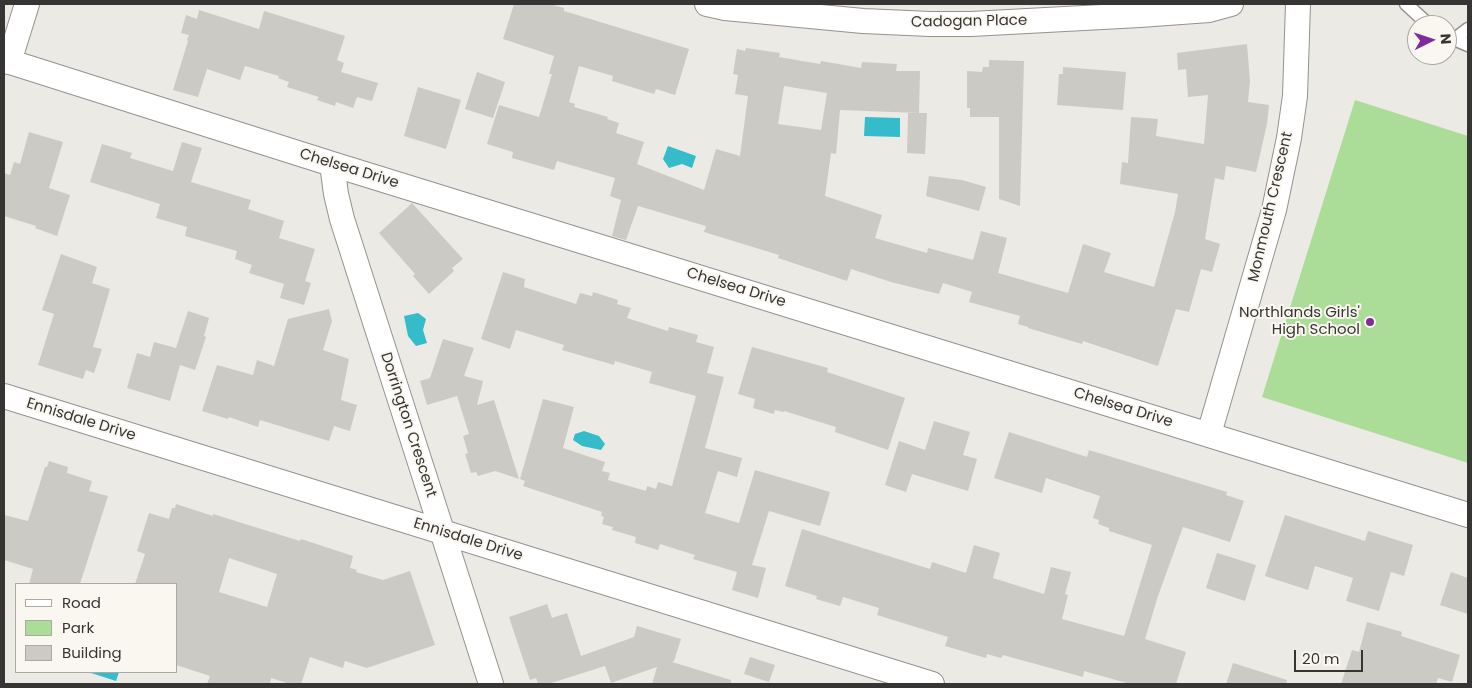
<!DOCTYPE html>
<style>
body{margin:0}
#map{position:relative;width:1472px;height:688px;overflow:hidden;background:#eceae4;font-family:Poppins,sans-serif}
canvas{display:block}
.frame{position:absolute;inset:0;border:5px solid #363533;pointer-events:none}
.legend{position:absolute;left:15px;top:583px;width:162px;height:90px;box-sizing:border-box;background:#faf7f1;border:1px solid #aca9a5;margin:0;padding:6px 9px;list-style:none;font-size:15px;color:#363533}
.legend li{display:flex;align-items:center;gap:10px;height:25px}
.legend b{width:25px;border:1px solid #aca9a5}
.north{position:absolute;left:1407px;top:15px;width:50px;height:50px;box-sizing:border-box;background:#faf7f1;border:1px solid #aca9a5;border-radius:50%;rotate:86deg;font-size:14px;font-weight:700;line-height:20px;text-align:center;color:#363533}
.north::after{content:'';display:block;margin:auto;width:18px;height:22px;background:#812a98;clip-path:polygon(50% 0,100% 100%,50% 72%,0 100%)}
.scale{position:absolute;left:1294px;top:650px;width:69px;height:22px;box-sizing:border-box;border:2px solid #363533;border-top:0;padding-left:6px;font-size:15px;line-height:18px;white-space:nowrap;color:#363533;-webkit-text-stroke:4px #faf7f1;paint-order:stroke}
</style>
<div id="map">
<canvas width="1472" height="688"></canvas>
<div class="frame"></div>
<ul class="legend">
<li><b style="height:6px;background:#fff"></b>Road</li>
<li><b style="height:14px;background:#abdd99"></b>Park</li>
<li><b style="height:14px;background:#cccac4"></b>Building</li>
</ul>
<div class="north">N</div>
<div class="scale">20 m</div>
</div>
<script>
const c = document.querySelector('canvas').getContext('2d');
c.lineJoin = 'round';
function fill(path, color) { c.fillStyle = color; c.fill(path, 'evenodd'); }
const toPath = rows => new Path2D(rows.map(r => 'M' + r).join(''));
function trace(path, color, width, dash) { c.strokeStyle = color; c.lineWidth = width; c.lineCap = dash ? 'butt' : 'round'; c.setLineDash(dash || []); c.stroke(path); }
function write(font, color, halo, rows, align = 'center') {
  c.font = font + ' Poppins,sans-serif'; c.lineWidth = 4; c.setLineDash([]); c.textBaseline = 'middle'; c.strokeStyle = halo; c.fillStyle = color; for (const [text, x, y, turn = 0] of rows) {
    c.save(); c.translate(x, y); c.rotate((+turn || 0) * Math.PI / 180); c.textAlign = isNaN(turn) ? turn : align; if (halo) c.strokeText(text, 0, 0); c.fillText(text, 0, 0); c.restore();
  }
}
fill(toPath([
 [1355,100,1468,136,1468,463,1262,397]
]), '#abdd99');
fill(toPath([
 [865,117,900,118,900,137,864,136],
 [668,146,696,156,692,168,682,164,669,168,663,159],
 [418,313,426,319,423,330,427,343,416,346,408,336,404,316],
 [584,431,599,436,605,444,601,450,582,446,573,440,575,434],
 [88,672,119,672,116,681]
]), '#34bccb');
fill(toPath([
 [514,4,550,4,564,8,564,11,689,49,675,95,656,89,654,94,612,81,613,76,579,66,569,102,575,104,574,107,608,117,607,119,619,123,616,133,644,142,637,164,704,190,716,149,740,156,748,96,735,94,738,75,733,74,737,49,745,51,746,48,780,53,779,57,820,64,821,61,861,68,862,62,897,64,896,71,920,71,919,113,840,110,836,154,831,153,825,196,882,215,875,238,927,253,928,248,973,260,981,231,1007,238,998,273,1068,293,1083,244,1111,253,1104,272,1154,287,1175,212,1178,194,1120,184,1122,162,1128,163,1131,117,1158,119,1156,136,1204,144,1208,95,1188,97,1186,69,1178,70,1177,53,1247,44,1250,81,1248,102,1269,105,1267,124,1256,172,1226,166,1224,180,1215,178,1205,239,1220,244,1212,272,1201,269,1189,312,1176,309,1158,366,1083,341,1082,344,1028,328,1028,327,1018,324,1020,316,969,302,972,292,943,283,939,294,891,282,851,269,847,281,778,258,779,255,704,232,706,226,638,206,626,240,612,236,621,200,610,196,615,178,557,161,554,170,512,158,513,152,487,144,499,105,539,117,552,74,549,74,554,56,503,39],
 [784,86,827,93,821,130,778,124],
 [199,10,259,29,264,11,345,36,337,60,344,63,341,72,378,83,372,101,357,97,353,108,336,102,335,106,317,100,319,97,287,87,289,82,278,78,279,76,245,66,240,80,207,69,198,97,173,90,188,41,187,40,189,35,181,33,186,15,197,19],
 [989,60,1024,61,1020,206,999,199,999,117,970,117,970,108,967,108,967,71,982,72,983,67,989,67],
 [1063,67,1126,72,1123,110,1057,105,1059,74,1063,74],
 [477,72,505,82,493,118,465,109],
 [418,87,461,100,446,149,404,136],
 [908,113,927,113,925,154,907,153],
 [29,132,63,142,49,188,70,195,57,236,35,228,36,226,4,216,4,173,10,175,14,162,20,164],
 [182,142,202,148,191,182,251,200,248,209,284,221,279,238,315,249,305,281,311,283,304,305,280,298,284,284,249,273,252,265,235,259,237,251,185,236,187,227,156,218,160,204,90,182,102,144,132,153,130,158,173,171],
 [929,176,962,180,986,187,979,211,926,196],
 [412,203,463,259,452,268,454,271,429,294,413,276,415,274,379,233],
 [61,254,97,267,92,283,110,289,93,347,102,349,94,373,86,370,83,379,38,365,54,314,42,310],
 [503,272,525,279,524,287,576,304,580,293,592,296,593,292,618,300,617,304,631,308,627,318,668,331,669,327,698,335,696,342,714,347,707,373,724,377,705,448,742,458,737,477,718,471,705,513,739,523,755,470,830,492,820,526,769,511,752,565,766,568,758,598,732,590,737,572,693,559,695,555,660,544,658,550,635,543,636,537,612,530,613,527,602,524,604,517,601,516,602,512,523,486,525,481,520,479,543,399,574,407,563,448,605,462,602,471,610,473,608,480,646,491,647,486,656,489,658,482,672,486,696,396,649,383,652,372,615,361,614,365,562,350,564,345,516,330,510,349,481,339],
 [329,309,332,321,323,350,349,359,341,400,357,405,350,431,334,426,329,441,260,420,258,427,229,417,228,419,202,411,217,365,253,375,257,360,274,366,288,319],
 [188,311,209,318,204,336,206,337,195,370,180,365,170,401,127,388,137,353,150,357,154,342,176,348],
 [443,339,474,348,464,376,483,381,477,405,494,400,519,479,495,471,478,476,476,472,471,473,465,454,468,453,463,436,469,434,457,396,427,405,420,381,430,378],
 [752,347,828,368,827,372,905,398,888,450,835,432,836,427,784,411,784,412,775,410,774,414,753,408,755,399,738,394],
 [934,421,970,432,963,455,977,459,968,491,912,474,906,492,885,485,899,441,925,450],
 [1009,432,1087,457,1089,450,1227,492,1226,495,1244,501,1230,542,1183,527,1158,596,1145,639,1186,652,1176,684,1130,684,1084,671,1083,677,1003,655,1001,658,987,654,986,658,945,646,948,637,877,615,879,608,843,597,840,606,816,599,817,596,785,586,802,529,930,569,932,562,966,573,974,545,1000,553,993,578,1044,594,1051,567,1071,572,1065,594,1068,595,1062,619,1124,636,1152,545,1109,531,1109,528,1098,524,1099,520,1093,518,1100,496,1046,478,1042,493,994,478],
 [49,461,68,467,67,473,92,481,89,491,108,496,80,584,29,584,33,569,4,560,4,515,28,521,45,467,47,467],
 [176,504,213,516,213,514,229,519,300,541,301,539,353,556,350,568,357,570,356,572,383,580,410,571,435,645,367,668,345,661,343,668,310,657,301,684,290,684,271,678,270,684,207,684,210,676,176,665,176,584,135,584,145,554,137,551,149,513,169,519,172,508,175,508],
 [229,558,277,574,267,607,219,592],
 [1285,515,1365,541,1368,531,1413,545,1404,576,1391,572,1379,611,1346,601,1353,578,1315,566,1308,590,1265,576],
 [1217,553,1256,565,1245,601,1206,588],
 [1451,572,1468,578,1468,614,1440,605],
 [547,604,552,618,567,613,581,656,634,637,637,626,681,639,674,661,672,662,731,680,731,684,652,684,657,667,611,683,605,666,548,684,538,684,536,678,530,680,509,617],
 [1367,622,1402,632,1401,636,1460,655,1452,682,1438,678,1436,684,1341,684,1352,650,1359,652],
 [750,657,775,665,769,682,744,674],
 [1233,663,1287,680,1286,684,1226,684]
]), '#cccac4');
const lane = toPath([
 [1406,4,1429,25],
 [1447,36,1468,45],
 [1455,39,1468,29]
]);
const street = toPath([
 [707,4,725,8,863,21,930,24,971,24,1140,15,1209,10,1231,4],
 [4,60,332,164,1468,515],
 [9,62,27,4],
 [332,164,336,194,342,219,491,684],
 [4,396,932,684],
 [1209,434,1274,210,1289,138,1295,96,1298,4]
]);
trace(lane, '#94928c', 15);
trace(street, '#94928c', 26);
trace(lane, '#fff', 12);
trace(street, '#fff', 24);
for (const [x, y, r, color] of [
 [1370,322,5,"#812a98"]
]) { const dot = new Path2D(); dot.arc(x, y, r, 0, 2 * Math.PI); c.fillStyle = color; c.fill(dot); trace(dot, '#faf7f1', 2); }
write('15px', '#363533', '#faf7f1', [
 ["Cadogan Place",969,22,-1],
 ["Chelsea Drive",349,169,17],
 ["Monmouth Crescent",1271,207,-77],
 ["Chelsea Drive",736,288,17],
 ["Chelsea Drive",1123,408,17],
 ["Ennisdale Drive",81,420,17],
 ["Dorrington Crescent",408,425,72],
 ["Ennisdale Drive",468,540,17]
]);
write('15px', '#363533', '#faf7f1', [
 ["Northlands Girls'",1360,313],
 ["High School",1360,330]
], 'right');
</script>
